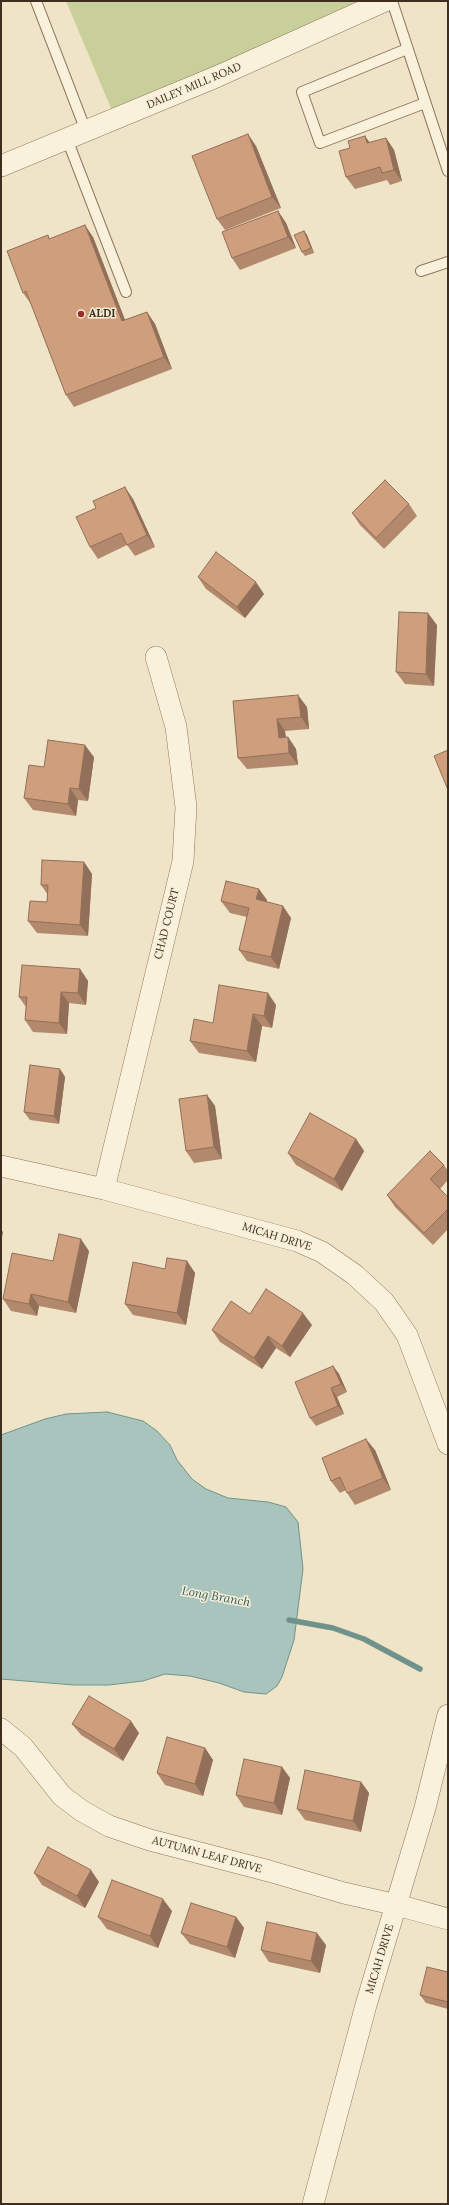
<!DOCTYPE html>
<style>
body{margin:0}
#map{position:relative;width:449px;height:2205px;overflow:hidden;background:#f0e4c8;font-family:Lora,serif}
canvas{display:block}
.frame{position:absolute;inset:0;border:2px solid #3d2e20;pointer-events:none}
</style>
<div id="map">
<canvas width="449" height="2205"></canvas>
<div class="frame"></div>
</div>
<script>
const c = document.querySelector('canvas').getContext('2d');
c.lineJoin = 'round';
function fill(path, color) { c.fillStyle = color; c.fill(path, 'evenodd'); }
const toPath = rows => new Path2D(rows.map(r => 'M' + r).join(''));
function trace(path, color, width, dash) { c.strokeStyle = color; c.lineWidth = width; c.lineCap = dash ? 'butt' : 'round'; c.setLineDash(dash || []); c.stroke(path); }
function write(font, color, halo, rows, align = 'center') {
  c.font = font + ' Lora,serif'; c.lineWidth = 3; c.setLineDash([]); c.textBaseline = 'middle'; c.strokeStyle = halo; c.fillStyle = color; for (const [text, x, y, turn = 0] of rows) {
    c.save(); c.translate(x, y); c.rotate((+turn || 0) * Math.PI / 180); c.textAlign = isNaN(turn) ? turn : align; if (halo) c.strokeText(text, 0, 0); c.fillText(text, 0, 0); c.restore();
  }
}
fill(toPath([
 [66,1,396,1,118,125]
]), '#c9cf9b');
const water = toPath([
 [107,1412,143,1421,157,1431,170,1445,177,1460,192,1479,206,1489,228,1498,268,1502,286,1507,298,1522,303,1569,294,1640,282,1677,277,1686,266,1694,244,1692,219,1683,190,1676,165,1674,143,1681,109,1685,74,1685,1,1679,1,1435,45,1419,66,1414,107,1412]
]);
fill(water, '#a9c4bc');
trace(water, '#6f938a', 1);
trace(toPath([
 [289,1620,333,1628,364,1639,420,1669]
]), '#6f938a', 5.5);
const lane = toPath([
 [36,1,86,131],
 [392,1,448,171],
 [407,49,302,92,320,143,425,103],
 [67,139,126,292],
 [421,271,448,262]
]);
const street = toPath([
 [1,166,216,77,385,1],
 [1,1166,104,1189,297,1241,322,1252,355,1275,384,1302,407,1335,448,1444],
 [104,1189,183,861,186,807,176,727,156,657],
 [1,1729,23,1747,62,1796,82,1811,109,1826,150,1840,269,1871,344,1893,397,1905,448,1919],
 [313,2204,366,2005,425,1808,448,1715]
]);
trace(lane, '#8d765c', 12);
trace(street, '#8d765c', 22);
trace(lane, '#faf1dc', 10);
trace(street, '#faf1dc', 21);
fill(toPath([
 [365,136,370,143,386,138,394,150,402,181,390,185,387,180,355,189,346,177,350,148],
 [256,146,281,208,225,230,217,219],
 [278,211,286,223,296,248,240,270,232,258],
 [304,231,307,235,314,253,305,256,302,252],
 [48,235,50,239,93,237,125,320,147,312,155,324,172,369,74,407,66,395,31,304,23,293],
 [133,499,155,547,135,556,127,545,98,559,90,547],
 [409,504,417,516,384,549,360,525,352,513],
 [198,577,264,594,245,618,206,589],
 [437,625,434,686,405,684,396,672],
 [233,701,307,707,309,729,285,731,286,737,288,737,296,749,298,765,247,769,238,758],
 [94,757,88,801,78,800,76,816,33,810,24,798,44,767],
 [84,862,92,874,88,936,37,933,28,921,47,902,48,895,41,885],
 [267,900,267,902,291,918,279,969,247,961,239,950,247,917,230,913,221,901],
 [80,969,88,981,86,1005,69,1003,67,1034,33,1032,25,1020,26,1007,19,997],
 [276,1005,272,1028,262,1026,256,1062,199,1053,190,1041,213,1023],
 [60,1069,65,1077,59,1124,30,1120,24,1112],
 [207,1095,215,1106,222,1159,194,1163,186,1151],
 [356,1139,364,1151,342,1191,296,1165,288,1153],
 [444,1165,448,1171,448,1180,440,1189,448,1197,448,1229,433,1245,395,1207,387,1195],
 [89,1251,76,1313,39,1306,37,1316,11,1311,3,1299,53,1261],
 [187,1261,195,1273,186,1325,133,1315,125,1304,165,1269],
 [250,1314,312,1325,290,1357,276,1348,262,1369,220,1342,212,1330],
 [333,1366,339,1374,347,1392,337,1397,344,1414,316,1426,310,1418],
 [375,1450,391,1490,355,1505,347,1493,346,1490,340,1493,331,1481],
 [72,1724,139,1733,123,1761,81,1735],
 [205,1748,213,1760,203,1796,165,1785,157,1773],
 [282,1767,290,1778,282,1815,244,1807,236,1795],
 [361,1782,369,1793,361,1832,305,1820,297,1809],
 [34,1873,99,1882,85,1908,42,1885],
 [172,1911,158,1948,107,1929,98,1917],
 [236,1917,244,1928,235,1958,190,1944,181,1933],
 [326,1945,320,1973,269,1962,261,1950],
 [448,1972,448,2009,426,2003,420,1995]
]), '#b2896c');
fill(toPath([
 [248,134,256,146,281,208,272,197],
 [365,136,373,148,367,143],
 [386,138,394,150,402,181,394,170],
 [278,211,286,223,296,248,288,237],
 [85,225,93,237,130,333,122,321],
 [304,231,307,235,314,253,311,248],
 [147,312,155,324,172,369,164,357],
 [125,487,133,499,155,547,147,535],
 [256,582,264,594,245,618,237,607],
 [428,613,437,625,434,686,426,674],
 [298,695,307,707,309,729,301,717],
 [277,719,285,731,287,750,279,738],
 [288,737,296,749,298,765,289,753],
 [85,745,94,757,88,801,79,789],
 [70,788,78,800,76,816,68,804],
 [84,862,92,874,88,936,80,925],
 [259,889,267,900,265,911,256,899],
 [283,906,291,918,279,969,271,957],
 [80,969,88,981,86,1005,78,993],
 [61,992,69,1003,67,1034,59,1023],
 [268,993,276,1005,272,1028,264,1016],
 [253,1014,262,1026,256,1062,247,1051],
 [60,1069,65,1077,59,1124,54,1116],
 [207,1095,215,1106,222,1159,214,1147],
 [356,1139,364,1151,342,1191,334,1179],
 [1,1230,3,1232,1,1243],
 [81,1239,89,1251,76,1313,68,1302],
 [187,1261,195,1273,186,1325,177,1313],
 [31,1294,39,1306,37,1316,29,1304],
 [303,1313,312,1325,290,1357,282,1346],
 [268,1336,276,1348,262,1369,254,1358],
 [333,1366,339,1374,347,1392,341,1384],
 [331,1388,337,1397,344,1414,338,1406],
 [366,1439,375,1450,391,1490,383,1478],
 [131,1721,139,1733,123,1761,114,1749],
 [205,1748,213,1760,203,1796,195,1784],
 [282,1767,290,1778,282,1815,274,1803],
 [361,1782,369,1793,361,1832,353,1821],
 [91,1870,99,1882,85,1908,77,1896],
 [163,1899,172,1911,158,1948,150,1936],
 [236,1917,244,1928,235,1958,227,1947],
 [317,1933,326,1945,320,1973,311,1961]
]), '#916f58');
const building = toPath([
 [248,134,272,197,217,219,192,156,248,134],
 [365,136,367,143,386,138,394,170,382,173,380,167,346,177,339,151,350,148,348,141,365,136],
 [278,211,288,237,232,258,222,232,278,211],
 [85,225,122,321,147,312,164,357,66,395,26,291,23,293,7,251,48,235,49,239,85,225],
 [304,231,311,248,302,252,294,235,304,231],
 [385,480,409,504,376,538,352,513,385,480],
 [125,487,147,535,127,545,121,533,90,547,76,517,96,508,93,501,125,487],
 [216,552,256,582,237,607,198,577,216,552],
 [399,612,428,613,426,674,396,672,399,612],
 [298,695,301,717,277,719,279,738,288,737,289,753,238,758,233,701,298,695],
 [48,740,85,745,79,789,70,788,68,804,24,798,29,765,44,767,48,740],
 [448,750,448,790,434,756,448,750],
 [42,860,84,862,80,925,28,921,30,901,47,902,48,885,41,885,42,860],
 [226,881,259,889,256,899,283,906,271,957,239,950,249,908,221,901,226,881],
 [22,965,80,969,78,993,61,992,59,1023,25,1020,27,997,19,997,22,965],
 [219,985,268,993,264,1016,253,1014,247,1051,190,1041,194,1019,213,1023,219,985],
 [30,1065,60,1069,54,1116,24,1112,30,1065],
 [207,1095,214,1147,186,1151,179,1099,207,1095],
 [310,1113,356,1139,334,1179,288,1153,310,1113],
 [430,1151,444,1165,430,1179,448,1197,448,1209,424,1233,387,1195,430,1151],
 [59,1234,81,1239,68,1302,31,1294,29,1304,3,1299,12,1253,53,1261,59,1234],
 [167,1258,187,1261,177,1313,125,1304,133,1262,165,1269,167,1258],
 [266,1289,303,1313,282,1346,268,1336,254,1358,212,1330,231,1301,250,1314,266,1289],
 [333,1366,341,1384,331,1388,338,1406,310,1418,295,1382,333,1366],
 [366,1439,383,1478,347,1493,340,1477,331,1481,322,1458,366,1439],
 [89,1696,131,1721,114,1749,72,1724,89,1696],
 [167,1737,205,1748,195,1784,157,1773,167,1737],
 [244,1759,282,1767,274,1803,236,1795,244,1759],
 [305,1770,361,1782,353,1821,297,1809,305,1770],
 [48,1847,91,1870,77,1896,34,1873,48,1847],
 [112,1880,163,1899,150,1936,98,1917,112,1880],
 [191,1903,236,1917,227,1947,181,1933,191,1903],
 [267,1922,317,1933,311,1961,261,1950,267,1922],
 [427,1967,448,1972,448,2002,420,1995,427,1967]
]);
fill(building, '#cf9f7d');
trace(building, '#916f58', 1);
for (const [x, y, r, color] of [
 [81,314,4,"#9e2a2b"]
]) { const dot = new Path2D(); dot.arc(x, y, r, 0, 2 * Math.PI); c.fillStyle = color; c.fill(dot); trace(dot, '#f7eed8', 1.5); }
write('11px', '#3d2e20', '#f7eed8', [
 ["DAILEY MILL ROAD",194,86,-23],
 ["CHAD COURT",167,924,-76],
 ["MICAH DRIVE",277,1237,17],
 ["AUTUMN LEAF DRIVE",207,1855,15],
 ["MICAH DRIVE",380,1959,-73]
]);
write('bold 11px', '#3d2e20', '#f7eed8', [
 ["ALDI",89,314]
], 'left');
write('italic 12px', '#2f5d5a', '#f7eed8', [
 ["Long Branch",216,1597,10]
]);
</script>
